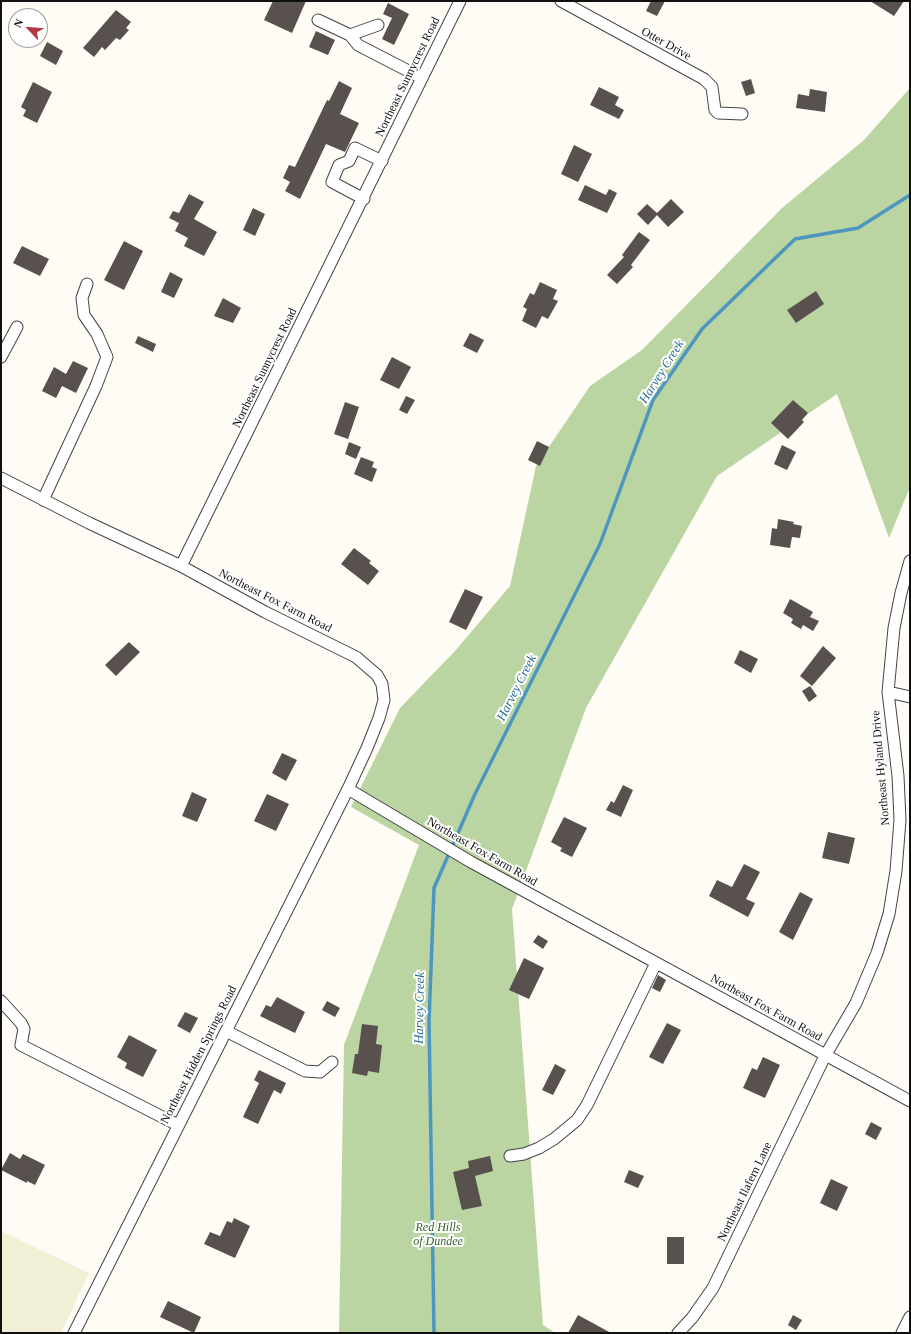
<!DOCTYPE html>
<style>
body{margin:0}
#map{position:relative;width:911px;height:1334px;overflow:hidden;background:#fefcf5;font-family:Georgia,serif}
canvas{display:block}
.frame{position:absolute;inset:0;border:2px solid #101010;pointer-events:none}
.north{position:absolute;left:8px;top:8px;width:40px;height:40px;box-sizing:border-box;background:#fff;border:1px solid #9f9f9f;border-radius:50%;rotate:296deg;font-size:11px;font-weight:700;line-height:16px;text-align:center;color:#101010}
.north::after{content:'';display:block;margin:auto;width:14px;height:18px;background:#b23741;clip-path:polygon(50% 0,100% 100%,50% 72%,0 100%)}
</style>
<div id="map">
<canvas width="911" height="1334"></canvas>
<div class="frame"></div>
<div class="north">N</div>
</div>
<script>
const c = document.querySelector('canvas').getContext('2d');
c.lineJoin = 'round';
function fill(path, color) { c.fillStyle = color; c.fill(path, 'evenodd'); }
const toPath = rows => new Path2D(rows.map(r => 'M' + r).join(''));
function trace(path, color, width, dash) { c.strokeStyle = color; c.lineWidth = width; c.lineCap = dash ? 'butt' : 'round'; c.setLineDash(dash || []); c.stroke(path); }
function write(font, color, halo, rows, align = 'center') {
  c.font = font + ' Georgia,serif'; c.lineWidth = 4; c.setLineDash([]); c.textBaseline = 'middle'; c.strokeStyle = halo; c.fillStyle = color; for (const [text, x, y, turn = 0] of rows) {
    c.save(); c.translate(x, y); c.rotate((+turn || 0) * Math.PI / 180); c.textAlign = isNaN(turn) ? turn : align; if (halo) c.strokeText(text, 0, 0); c.fillText(text, 0, 0); c.restore();
  }
}
fill(toPath([
 [1,1231,89,1273,61,1333,1,1333]
]), '#f2efd7');
fill(toPath([
 [910,88,910,487,889,538,837,394,717,476,586,708,512,909,543,1325,555,1333,339,1333,344,1045,419,845,351,807,400,708,455,651,510,586,536,466,590,386,642,350,782,208,864,140]
]), '#bbd5a2');
trace(toPath([
 [434,1333,429,1022,434,888,475,794,600,544,653,400,702,329,795,239,858,228,910,195]
]), '#4d96bf', 3.5);
fill(toPath([
 [273,1,306,1,292,33,264,20],
 [651,1,665,1,657,16,646,11],
 [870,1,904,1,894,16],
 [388,3,409,14,394,45,382,39,392,18,383,14],
 [116,10,131,22,126,28,129,30,120,40,116,38,105,50,102,47,94,57,83,48],
 [316,31,335,40,328,55,309,47],
 [47,42,63,51,56,65,40,56],
 [751,79,755,93,746,96,741,82],
 [339,81,352,88,340,114,359,123,345,152,326,144,300,199,285,191,290,182,283,178,289,165,295,167,327,100,329,101],
 [33,82,52,92,37,123,23,116,26,110,21,107],
 [599,87,619,97,615,105,624,110,619,119,590,105],
 [810,89,827,92,825,112,796,108,798,94,809,96],
 [574,145,592,154,578,182,561,174],
 [585,185,606,195,609,189,617,193,607,213,578,200],
 [189,194,204,202,194,219,217,232,204,256,184,246,188,238,175,231,179,223,169,218,173,211,179,213],
 [671,199,684,212,668,227,657,215,648,225,637,214,647,204,657,213],
 [253,208,265,214,255,236,243,230],
 [639,232,650,240,631,265,633,267,617,284,607,275,624,257,622,255],
 [124,241,143,251,124,290,104,280],
 [22,246,49,259,40,276,13,263],
 [170,272,183,279,174,298,161,292],
 [540,282,557,290,553,299,558,301,548,319,542,316,536,328,522,321,527,309,523,307,530,293,534,295],
 [816,291,824,304,796,323,787,310],
 [223,298,241,308,233,323,214,316],
 [470,333,484,340,477,353,463,346],
 [138,336,156,344,153,352,135,343],
 [392,357,411,367,399,389,380,380],
 [73,361,88,368,76,393,62,386,56,398,42,391,54,367,66,374],
 [406,396,415,400,407,414,399,410],
 [793,400,808,413,802,420,804,422,788,439,771,423],
 [345,402,359,407,348,439,334,434],
 [537,441,549,447,540,466,528,460],
 [349,442,361,447,356,459,345,454],
 [782,445,796,452,787,470,774,464],
 [361,457,374,462,372,467,377,469,372,482,354,474],
 [778,519,794,522,793,524,802,526,800,538,792,537,790,548,770,545,772,528,777,529],
 [354,548,371,561,369,563,379,571,368,585,341,564],
 [465,589,483,597,466,630,449,622],
 [790,599,813,612,810,617,819,621,813,631,803,625,801,629,791,623,793,619,783,613],
 [129,642,140,652,116,676,105,665],
 [823,646,836,658,812,686,800,676],
 [740,650,758,659,751,673,734,663],
 [810,686,817,696,809,702,802,691],
 [282,753,297,760,286,781,272,773],
 [623,785,633,790,621,817,606,810,611,801,614,803],
 [192,792,207,799,197,822,182,816],
 [267,794,289,804,276,831,254,821],
 [564,817,587,828,572,857,560,851,562,848,551,842],
 [828,832,855,838,849,864,822,858],
 [744,864,760,872,746,899,755,903,748,917,709,896,717,880,732,887],
 [800,892,813,899,793,940,779,932],
 [538,935,548,941,543,949,533,942],
 [524,958,544,968,529,999,509,990],
 [658,975,666,980,660,992,652,988],
 [277,997,305,1012,295,1033,260,1016,266,1005,271,1007],
 [327,1001,340,1008,335,1017,322,1010],
 [185,1012,198,1018,190,1033,177,1026],
 [667,1023,681,1030,663,1064,649,1057],
 [362,1024,378,1026,376,1044,382,1045,379,1073,368,1071,367,1076,352,1073,355,1054,358,1054],
 [129,1035,157,1050,143,1077,125,1068,127,1063,117,1057],
 [763,1057,780,1065,765,1098,743,1088,752,1068,757,1070],
 [555,1064,566,1070,553,1095,542,1090],
 [259,1070,286,1083,281,1094,274,1090,258,1124,243,1117,259,1083,254,1080],
 [871,1122,882,1128,876,1140,865,1134],
 [10,1153,20,1159,23,1154,45,1165,35,1185,27,1181,27,1183,1,1170],
 [490,1156,493,1171,475,1176,482,1206,462,1210,453,1172,469,1168,468,1161],
 [629,1170,644,1176,638,1188,624,1182],
 [831,1179,848,1187,837,1211,820,1203],
 [234,1218,250,1226,235,1258,204,1244,210,1232,220,1236,227,1221,232,1223],
 [667,1237,684,1237,684,1264,667,1264],
 [168,1301,201,1317,194,1333,160,1317],
 [578,1315,611,1333,568,1333],
 [793,1315,802,1320,796,1330,788,1325]
]), '#58514e');
const minor = toPath([
 [561,1,704,79,712,87,715,110,718,113,742,114],
 [318,20,350,35],
 [378,25,350,35,358,45,422,78],
 [364,199,332,182,339,165,349,161,355,148,382,161],
 [1,357,17,327],
 [1,478,89,523,181,566,265,612,356,657,377,675,382,684,384,700,379,718,367,748,348,789,74,1333],
 [43,500,96,386,107,357,97,334,84,315,82,298,87,284],
 [181,566,460,1],
 [888,692,910,697],
 [348,789,471,862,910,1101],
 [1,1001,21,1023,24,1029,21,1045,178,1125],
 [226,1031,305,1071,320,1072,332,1062],
 [510,1156,524,1154,539,1148,554,1139,577,1120,587,1105,656,963],
 [678,1333,692,1318,713,1288,825,1056,856,1003,877,953,889,914,896,871,900,820,898,776,888,692,894,628,901,593,910,561],
 [902,1333,910,1317]
]);
trace(minor, '#434343', 13);
trace(minor, '#fff', 11);
write('12px', '#101010', '#fff', [
 ["Otter Drive",666,44,29],
 ["Northeast Sunnycrest Road",408,77,-64],
 ["Northeast Sunnycrest Road",265,368,-64],
 ["Northeast Fox Farm Road",275,601,27],
 ["Northeast Hyland Drive",881,768,-95],
 ["Northeast Fox Farm Road",482,852,30],
 ["Northeast Fox Farm Road",766,1008,29],
 ["Northeast Hidden Springs Road",199,1055,-63],
 ["Northeast Ilafern Lane",745,1192,-64]
]);
write('italic 12px', '#356227', '#fff', [
 ["Red Hills",438,1228],
 ["of Dundee",438,1242]
]);
write('italic 13px', '#266996', '#fff', [
 ["Harvey Creek",662,372,-58],
 ["Harvey Creek",517,688,-63],
 ["Harvey Creek",420,1008,-89]
]);
</script>
